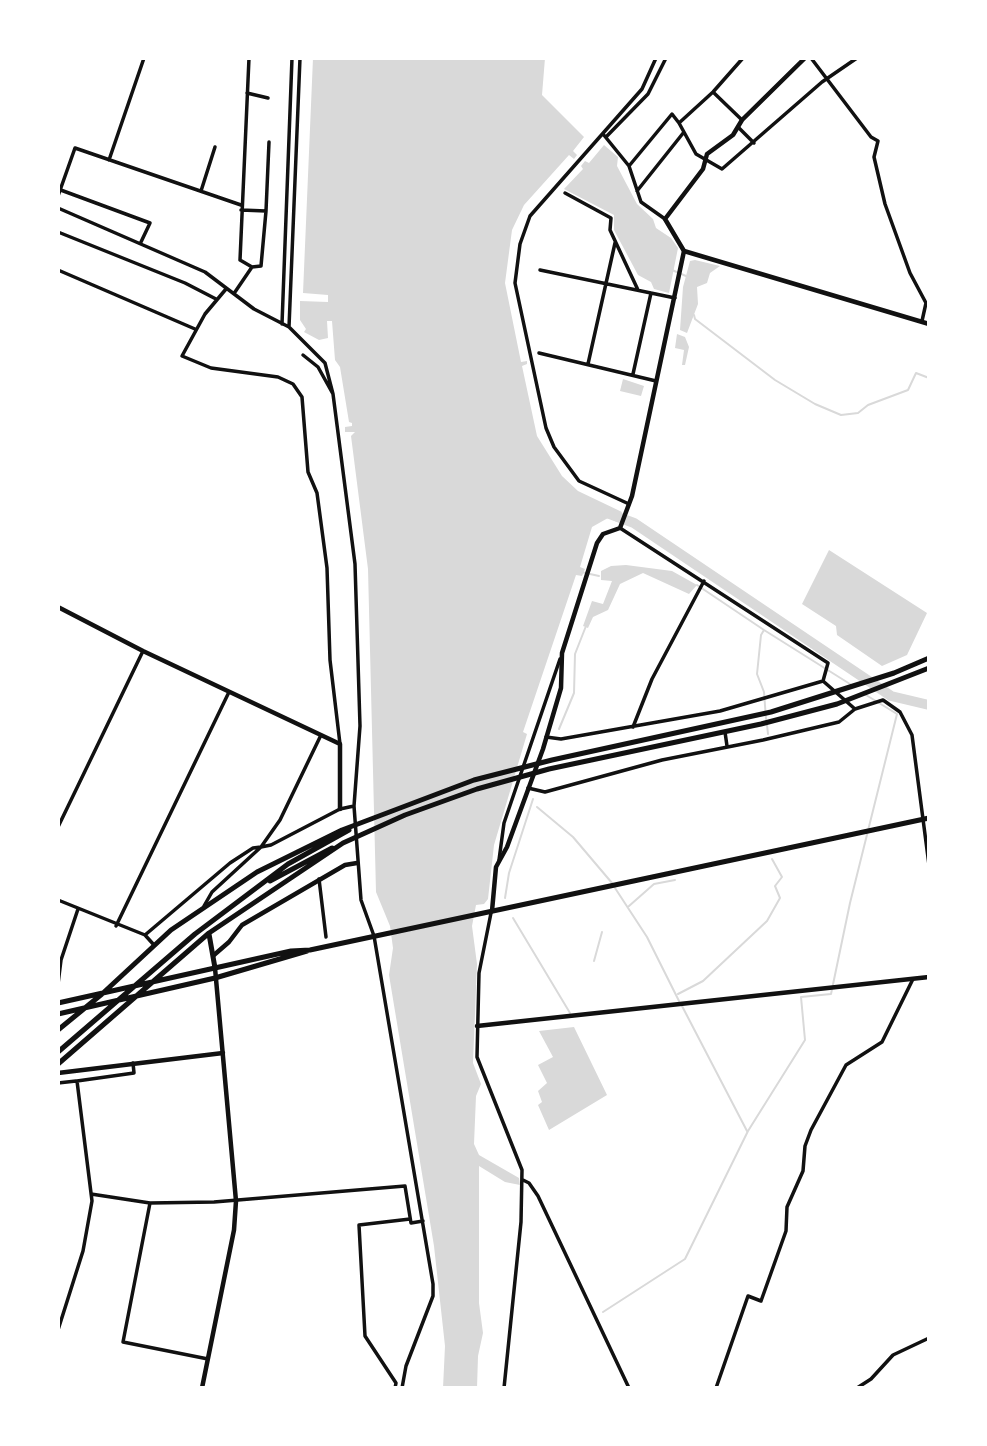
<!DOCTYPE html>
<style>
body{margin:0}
#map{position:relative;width:987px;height:1446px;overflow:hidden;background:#fff;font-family:Montserrat,sans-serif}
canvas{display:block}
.frame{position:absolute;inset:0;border:60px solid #fff;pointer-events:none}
</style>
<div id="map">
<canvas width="987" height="1446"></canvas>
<div class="frame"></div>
</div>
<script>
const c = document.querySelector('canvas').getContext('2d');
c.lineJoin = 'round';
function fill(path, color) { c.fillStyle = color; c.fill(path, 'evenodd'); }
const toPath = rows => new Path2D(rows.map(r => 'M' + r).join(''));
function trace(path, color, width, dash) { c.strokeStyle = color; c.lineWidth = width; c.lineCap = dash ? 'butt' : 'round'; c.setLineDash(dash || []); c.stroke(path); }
fill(toPath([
 [313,58,545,58,542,95,584,137,573,151,577,155,574,159,569,155,524,205,512,230,505,283,521,362,527,361,527,364,522,366,537,436,562,476,578,491,622,512,617,522,608,518,592,527,580,567,585,569,582,576,576,575,523,732,527,734,494,845,488,899,484,904,476,905,472,926,477,964,473,1063,481,1084,476,1096,474,1144,479,1155,519,1178,520,1185,505,1182,479,1166,479,1303,483,1333,478,1356,477,1388,443,1388,445,1346,434,1246,389,975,393,948,390,926,376,892,368,569,351,436,355,432,345,432,345,427,352,426,352,423,349,422,340,367,335,360,332,321,327,321,328,338,319,340,304,332,306,329,300,320,300,301,328,302,328,295,303,293],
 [604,145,618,157,617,166,637,204,653,219,656,228,671,238,678,248,669,293,654,289,651,282,638,275,614,230,614,215,564,189,583,169,581,166,585,161,589,163],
 [695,260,720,266,710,273,707,283,697,287,698,304,687,333,680,330,683,287,690,261],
 [677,334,685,337,689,347,685,365,682,365,684,350,675,348],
 [623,379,644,386,641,396,620,391],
 [829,550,927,613,907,655,882,666,837,635,836,626,802,604],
 [626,565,672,571,697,585,689,594,643,573,620,584,608,610,593,617,588,628,583,626,592,601,603,604,612,581,601,580,601,571,611,566],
 [574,1027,607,1095,549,1130,538,1105,542,1102,538,1091,547,1083,538,1065,553,1057,539,1031]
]), '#d9d9d9');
trace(toPath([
 [672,270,686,276],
 [694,315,695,319,775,380,815,404,841,415,858,413,868,405,908,390,916,373,929,378],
 [581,572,599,576],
 [697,585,764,630,761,635,757,674,764,692,766,719],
 [764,630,850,684],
 [767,725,768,734],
 [559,729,574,693,575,654,586,626],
 [537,807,573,837,612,883],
 [615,888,647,937,679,1001],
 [505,898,509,873,533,799],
 [629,906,654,884,675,880],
 [513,918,570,1013],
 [594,961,602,932],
 [678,994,703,981,767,921,780,898,775,886,782,877,772,859],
 [682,1006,747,1131],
 [603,1312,685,1259,748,1131,805,1040,801,997,831,994,850,903,897,714,866,695]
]), '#d9d9d9', 2);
trace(toPath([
 [607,513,634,523,891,696,929,705]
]), '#d9d9d9', 10);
trace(toPath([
 [743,58,713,92,679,123,696,154,722,169,822,82,857,58],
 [811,58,871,137,878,141,874,157,885,204,910,273,926,303,922,321],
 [713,92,742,120],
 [247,93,268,98],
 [738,127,754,143],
 [603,134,629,166,641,202,665,219],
 [606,137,648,94,666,58],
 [109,160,144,58],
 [629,166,672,114,679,123],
 [58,189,150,223,141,242],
 [201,191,215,147],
 [637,191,684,132],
 [565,193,611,218,610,230,638,290],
 [58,196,75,148,241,205],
 [58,208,205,272,254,309,289,327,325,363,333,394,355,564,360,726,354,806],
 [241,210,266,211,269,142],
 [58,232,185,283,216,299],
 [252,267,261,266,266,211],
 [58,270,195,329],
 [540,270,675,298],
 [226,289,205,314,182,356,211,368,278,377,293,384,302,397,308,472,317,493,327,568,330,660,340,744],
 [235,292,252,267,240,260,249,58],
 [282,324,292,58],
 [289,327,300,58],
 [539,353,656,381],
 [303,355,318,367,333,394],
 [588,364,615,243],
 [633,374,651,293],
 [629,504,579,481,554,447,546,428,515,283,520,244,530,216,642,89,656,58],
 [620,528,828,663,823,681,855,709,883,700,900,712,912,735,929,865],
 [633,727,652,679,704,581],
 [725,732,727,746],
 [546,737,561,739,720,711,823,681],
 [528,788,545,792,662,760,763,740,839,722,855,709],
 [58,827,143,651],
 [499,860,504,823,560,659],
 [319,879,326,937],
 [58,900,145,935,154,945],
 [204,906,212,892,261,847,271,845,340,809,354,806,361,900,374,936,433,1284,433,1296,406,1366,402,1388],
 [491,913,479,973,477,1057,522,1170,521,1222,504,1388],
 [116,926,229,692],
 [145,935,230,863,253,848,261,847,280,820,321,735],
 [58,984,61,960,78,909],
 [58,1083,76,1081],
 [523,1180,529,1183,538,1196,629,1388],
 [91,1194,150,1203,214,1202,405,1186,411,1223,423,1221],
 [150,1203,123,1342,208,1359],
 [58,1330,83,1251,92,1201,77,1081,134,1073,133,1063],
 [395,1388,396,1383,365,1336,359,1225,410,1219],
 [716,1388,748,1296,761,1301,786,1231,787,1207,803,1171,805,1146,811,1130,846,1065,882,1042,913,979],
 [857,1388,871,1379,893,1355,929,1338],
 [928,1388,929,1388]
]), '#111', 3.5);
trace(toPath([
 [684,251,929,324],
 [58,607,143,651,340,744,340,809],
 [214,955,229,942,242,925,345,865,357,863],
 [477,1026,929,977],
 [58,1073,223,1053]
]), '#111', 4.5);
trace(toPath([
 [492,911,496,867,507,847,543,749,561,688,562,653,597,543,603,534,620,528,632,496,684,251,665,219,703,169,707,154,733,135,742,120,805,58],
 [202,1388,234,1230,236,1201,215,968]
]), '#111', 4.5);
trace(toPath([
 [270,881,332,848],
 [209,934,215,968],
 [58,1003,291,951,310,950,929,818],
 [58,1014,215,978,307,951],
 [58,1030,102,994,171,930,257,872,342,830,474,780,552,760,771,712,894,673,929,658],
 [58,1052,195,934,288,864,349,830],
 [58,1064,209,933,343,843,405,815,477,789,549,769,761,724,837,704,929,668]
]), '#111', 5);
</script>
